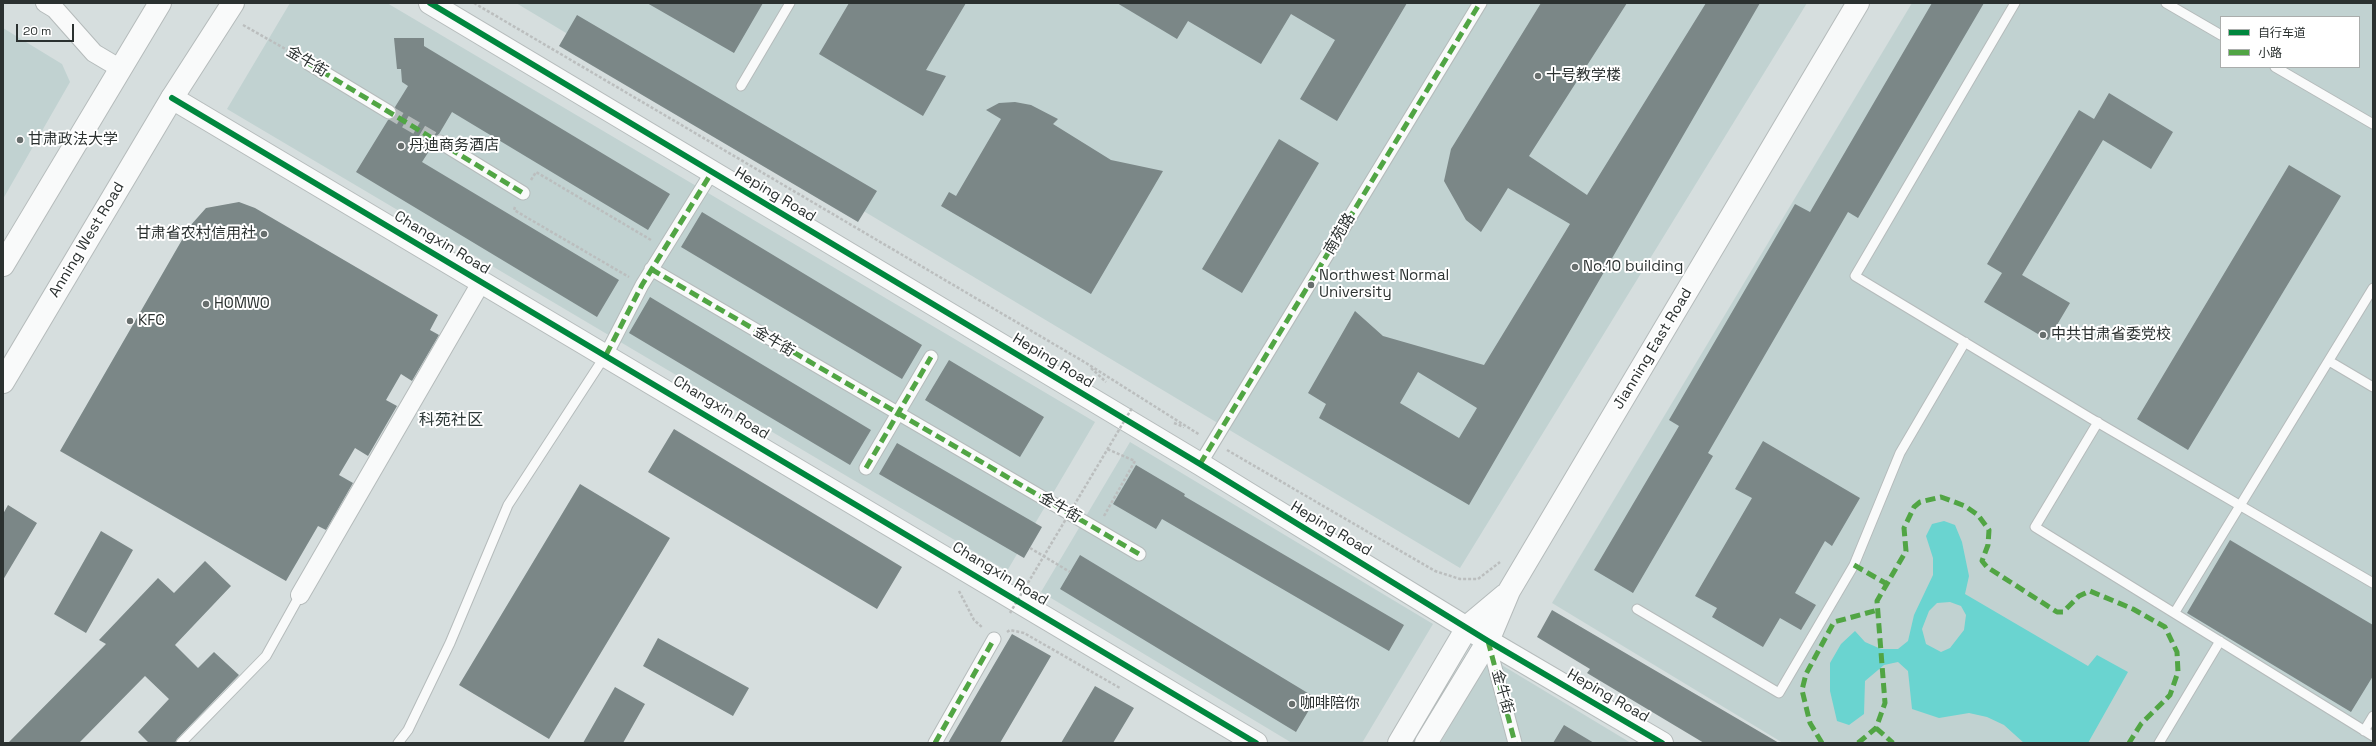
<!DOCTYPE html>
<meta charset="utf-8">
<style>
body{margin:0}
#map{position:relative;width:2376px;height:746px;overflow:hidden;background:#d6dede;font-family:"Space Grotesk","Noto Sans SC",sans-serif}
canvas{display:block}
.frame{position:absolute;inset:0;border:4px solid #2b3130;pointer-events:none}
.legend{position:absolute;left:2220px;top:16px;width:140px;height:52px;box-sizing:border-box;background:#fff;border:1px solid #aaadac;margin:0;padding:5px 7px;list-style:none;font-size:12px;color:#2b3130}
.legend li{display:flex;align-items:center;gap:8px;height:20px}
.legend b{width:20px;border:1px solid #aaadac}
.scale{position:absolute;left:16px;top:24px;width:58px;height:18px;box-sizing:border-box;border:2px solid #2b3130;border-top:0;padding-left:5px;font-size:12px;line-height:14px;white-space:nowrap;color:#2b3130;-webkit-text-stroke:3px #fff;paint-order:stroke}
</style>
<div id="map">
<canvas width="2376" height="746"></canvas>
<div class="frame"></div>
<ul class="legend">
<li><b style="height:5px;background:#00873e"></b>自行车道</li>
<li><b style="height:5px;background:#51a544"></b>小路</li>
</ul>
<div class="scale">20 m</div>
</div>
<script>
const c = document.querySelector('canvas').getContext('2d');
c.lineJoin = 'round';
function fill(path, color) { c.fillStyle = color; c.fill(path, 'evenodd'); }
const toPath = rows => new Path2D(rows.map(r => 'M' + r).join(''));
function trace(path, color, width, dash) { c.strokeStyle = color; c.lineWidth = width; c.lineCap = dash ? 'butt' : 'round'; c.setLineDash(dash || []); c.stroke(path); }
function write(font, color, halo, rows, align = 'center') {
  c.font = font + ' "Space Grotesk","Noto Sans SC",sans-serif'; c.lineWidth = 4; c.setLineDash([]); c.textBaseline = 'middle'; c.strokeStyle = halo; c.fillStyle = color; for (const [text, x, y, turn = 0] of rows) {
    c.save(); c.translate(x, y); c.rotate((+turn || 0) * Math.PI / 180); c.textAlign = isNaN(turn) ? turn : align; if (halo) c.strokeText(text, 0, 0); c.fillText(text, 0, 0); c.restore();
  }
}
fill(toPath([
 [290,3,387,3,1095,422,1007,571,227,109],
 [516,3,1807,3,1460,568],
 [1912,3,2373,3,2373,743,1783,743,1552,603],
 [2221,17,2359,17,2359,67,2221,67],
 [3,28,62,64,70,82,3,199],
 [1130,442,1433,624,1362,743,1292,743,1041,592],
 [1490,658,1631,743,1440,743]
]), '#c1d2d1');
fill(toPath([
 [1944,521,1955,525,1962,542,1969,576,1965,594,2088,666,2097,655,2128,672,2088,743,2024,743,2004,725,1987,717,1969,713,1939,718,1912,709,1908,671,1898,662,1884,665,1865,681,1864,714,1849,725,1837,721,1830,691,1830,663,1841,644,1855,631,1865,642,1881,649,1898,649,1908,641,1914,615,1933,575,1933,558,1926,536,1932,524],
 [1950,602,1961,606,1966,615,1964,630,1950,648,1941,652,1926,644,1922,629,1929,611,1937,603]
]), '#6ad4d0');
fill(toPath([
 [647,3,763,3,734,53],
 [849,3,966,3,926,70,946,76,923,116,819,54],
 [1117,3,1407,3,1337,121,1300,99,1335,40,1291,14,1261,64,1188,21,1177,39],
 [1541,3,1627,3,1529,156,1587,195,1706,3,1760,3,1469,505,1319,418,1326,404,1308,393,1355,311,1383,336,1484,365,1570,224,1508,188,1481,232,1466,220,1444,181,1451,149],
 [1418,372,1477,408,1459,438,1400,403],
 [1932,3,1984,3,1858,218,1848,212,1708,453,1713,456,1633,593,1594,570,1679,426,1669,420,1795,204,1810,212],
 [577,15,877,191,858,222,559,46],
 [394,38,424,38,424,46,670,194,648,230,452,112,439,134,433,138,433,145,422,162,619,280,597,317,356,172,388,120,396,116,395,107,408,86,402,82,401,69,397,69],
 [2109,93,2173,132,2151,169,2103,140,2022,275,2070,303,2048,340,1984,302,2002,273,1987,264,2079,110,2094,119],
 [1015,102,1031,105,1058,119,1053,124,1111,160,1163,171,1091,294,941,206,949,192,956,196,1001,119,986,110,999,103],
 [1279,139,1319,163,1242,293,1202,269],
 [2289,165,2341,196,2188,450,2137,419],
 [239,202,255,208,438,315,430,330,439,335,412,381,401,374,386,400,397,406,368,456,355,448,339,475,353,483,326,530,318,526,286,581,60,451,190,226,206,208],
 [702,212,922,345,902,379,681,247],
 [650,297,871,430,850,465,629,333],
 [949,360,1044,417,1020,457,925,400],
 [674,429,902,567,877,609,648,472],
 [1763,441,1860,498,1832,546,1825,541,1795,593,1816,605,1801,630,1780,618,1763,647,1712,617,1717,608,1695,596,1752,498,1735,489],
 [897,443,1042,527,1024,558,879,474],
 [1136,465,1185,494,1184,496,1404,625,1389,651,1162,519,1156,529,1113,504],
 [580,484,670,538,549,739,459,685],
 [8,505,37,523,3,580,3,514],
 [101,531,133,550,86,633,54,614],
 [2230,540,2373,625,2373,676,2351,712,2187,613],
 [1080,555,1316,698,1296,732,1060,589],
 [205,561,231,586,175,645,198,668,214,652,239,675,177,739,175,743,149,743,138,732,169,699,145,676,79,743,8,743,106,644,99,640,158,578,174,593],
 [1552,610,1779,743,1704,743,1587,673,1590,669,1537,637],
 [1012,634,1051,656,1000,743,948,743],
 [658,638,749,688,733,716,643,666],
 [1095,686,1134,708,1113,743,1061,743],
 [615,687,645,704,623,743,583,743],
 [1564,725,1594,743,1553,743]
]), '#7b8787');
trace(toPath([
 [389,112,440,142]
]), '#b4bbbb', 13, [13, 6]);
const service = toPath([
 [2015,3,1855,276,2090,418,2373,583],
 [2166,3,2221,35],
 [2275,67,2373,124],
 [741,86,790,3],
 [2329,361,2373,387],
 [2098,422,2035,527,2373,736],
 [1637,609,1779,693,1854,565,1900,453,1965,342],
 [2175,612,2373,288],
 [2364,731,2373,716],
 [181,743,266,656,300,595],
 [398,743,408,730,450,643,508,505,605,356],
 [2159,743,2220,641]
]);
const pedestrian = toPath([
 [308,63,389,112],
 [440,142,523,193],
 [651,269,1139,554],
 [606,355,642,285,712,172],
 [1200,464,1480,3],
 [866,468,931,357],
 [1488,641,1515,743],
 [935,743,994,639]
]);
const minor = toPath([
 [45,3,55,9,94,53,121,69],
 [300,595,482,281]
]);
const tertiary = toPath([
 [430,3,1200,464,1488,641,1662,743],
 [172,98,1256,743]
]);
const secondary = toPath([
 [3,265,160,3],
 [3,382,172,98,233,3],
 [1399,743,1468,626,1505,595],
 [1426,743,1488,641,1509,591,1858,3]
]);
trace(service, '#b5bbbb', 11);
trace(pedestrian, '#b5bbbb', 15);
trace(minor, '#b5bbbb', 20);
trace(tertiary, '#b5bbbb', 24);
trace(secondary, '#b5bbbb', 24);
trace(toPath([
 [474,3,1086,363,1200,435],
 [243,25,296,55],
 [531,180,536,172,651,240],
 [515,207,514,210,629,277],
 [1091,368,1106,382],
 [1174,423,1184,427],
 [1227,450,1435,571,1460,579,1478,579,1500,562],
 [1104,516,1135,461,1107,449],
 [1030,548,1070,572],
 [959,591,974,620,983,628],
 [1007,632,1010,630,1024,633,1120,688]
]), '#bbbebe', 2.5, [3, 2]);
trace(service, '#f9fafa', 9);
trace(pedestrian, '#f9fafa', 13);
trace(minor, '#f9fafa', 18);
trace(tertiary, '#f9fafa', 22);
trace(secondary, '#f9fafa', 22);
trace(toPath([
 [1010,613,1132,408]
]), '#bbbebe', 2.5, [3, 2]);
trace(toPath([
 [308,63,523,193],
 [651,269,1139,554],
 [606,355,642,285,712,172],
 [1200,464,1480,3],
 [866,468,931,357],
 [1854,565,1887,584],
 [1488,641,1515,743],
 [1876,728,1893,743],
 [935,743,994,639],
 [1822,743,1810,723,1802,690,1806,674,1834,622,1878,610],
 [1858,743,1876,728,1885,703,1877,601,1906,551,1904,528,1914,507,1920,502,1941,497,1965,506,1978,515,1989,530,1988,545,1982,561,1987,567,2057,612,2063,612,2079,596,2090,591,2133,609,2165,627,2177,652,2178,672,2170,695,2141,724,2129,743]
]), '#51a544', 5, [10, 5]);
trace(toPath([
 [430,3,1200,464,1488,641,1662,743],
 [172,98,1256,743]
]), '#00873e', 6);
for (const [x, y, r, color] of [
 [1538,76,4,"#676e6d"],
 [20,140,4,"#676e6d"],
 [401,146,4,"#676e6d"],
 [264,234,4,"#676e6d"],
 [1575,267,4,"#676e6d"],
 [1311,285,4,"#676e6d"],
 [206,304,4,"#676e6d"],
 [130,321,4,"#676e6d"],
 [2043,335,4,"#676e6d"],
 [1292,704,4,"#676e6d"]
]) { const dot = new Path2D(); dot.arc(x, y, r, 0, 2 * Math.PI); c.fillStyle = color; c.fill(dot); trace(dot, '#fff', 1.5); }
write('15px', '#2b3130', '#fff', [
 ["金牛街",307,62,31],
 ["Heping Road",775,195,31],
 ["南苑路",1340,234,-59],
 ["Anning West Road",87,240,-59],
 ["Changxin Road",442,243,31],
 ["金牛街",774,342,31],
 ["Jianning East Road",1653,349,-59],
 ["Heping Road",1053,361,31],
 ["Changxin Road",721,408,31],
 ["金牛街",1060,508,30],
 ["Heping Road",1331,529,31],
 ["Changxin Road",1000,574,31],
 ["金牛街",1502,692,75],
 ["Heping Road",1608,696,30]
]);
write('15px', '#2b3130', '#fff', [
 ["十号教学楼",1546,76],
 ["甘肃政法大学",28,140],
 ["丹迪商务酒店",409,146],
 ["甘肃省农村信用社",256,234,"right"],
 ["No.10 building",1583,267],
 ["Northwest Normal",1319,276],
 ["University",1319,293],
 ["HOMWO",214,304],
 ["KFC",138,321],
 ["中共甘肃省委党校",2051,335],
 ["咖啡陪你",1300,704]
], 'left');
write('16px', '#2c3837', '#fff', [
 ["科苑社区",451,421]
]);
</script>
